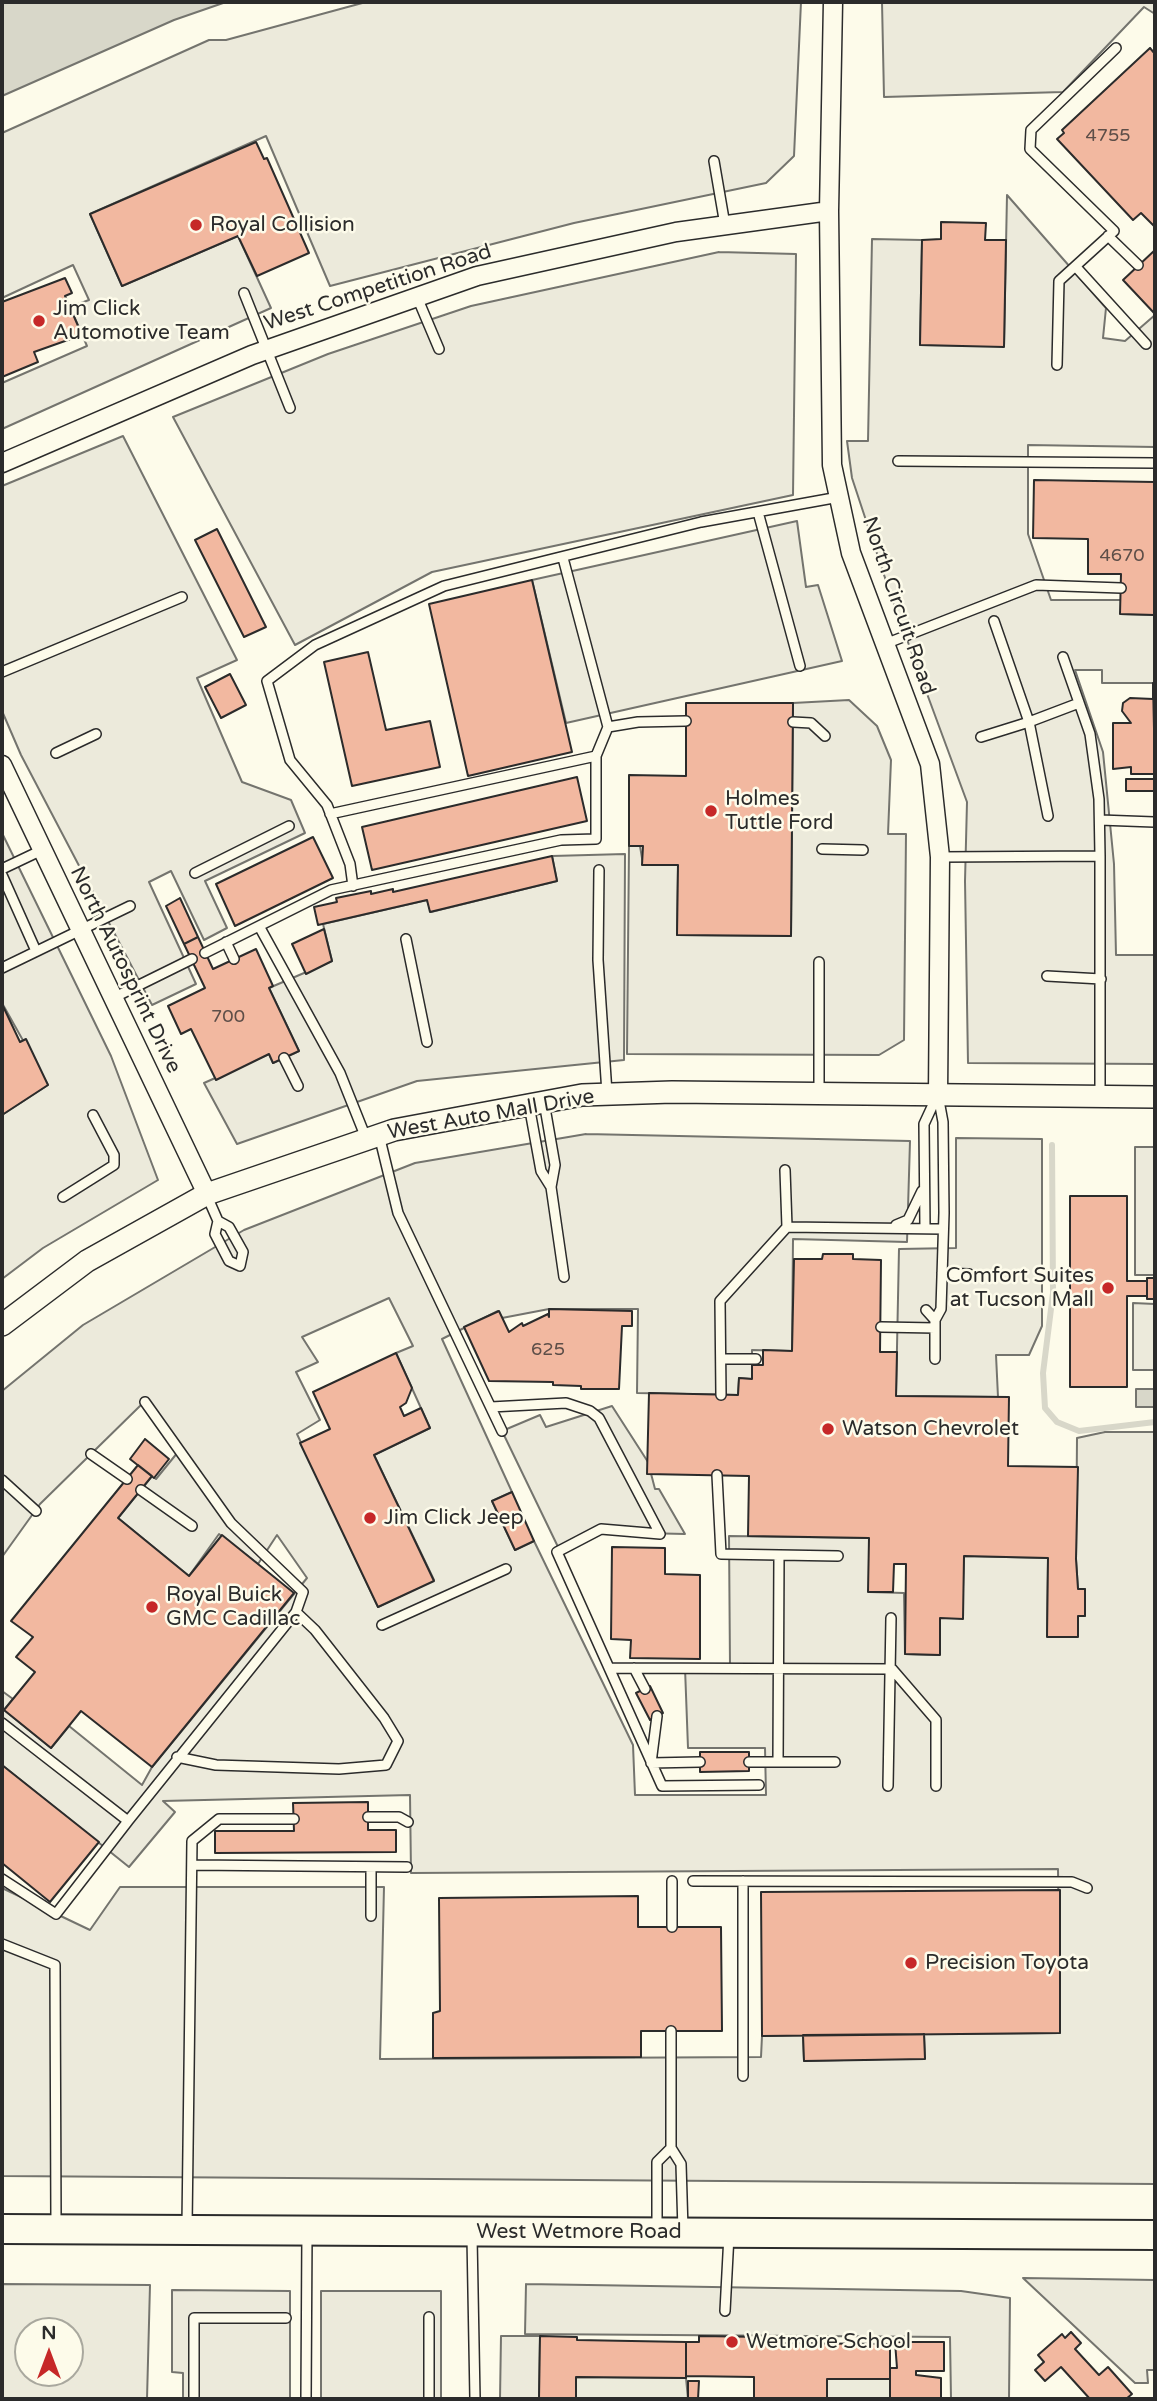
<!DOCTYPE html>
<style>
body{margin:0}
#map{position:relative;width:1157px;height:2401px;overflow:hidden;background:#fdfbea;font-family:"Varela Round",sans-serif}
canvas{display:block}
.frame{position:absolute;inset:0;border:4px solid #2b2b2b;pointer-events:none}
.north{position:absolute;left:14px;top:2317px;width:70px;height:70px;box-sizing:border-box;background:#fdfbea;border:2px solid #a9a89e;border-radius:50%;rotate:0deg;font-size:19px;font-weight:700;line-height:28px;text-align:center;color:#2b2b2b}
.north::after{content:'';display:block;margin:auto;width:24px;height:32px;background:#c62828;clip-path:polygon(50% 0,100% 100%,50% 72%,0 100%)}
</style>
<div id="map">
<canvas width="1157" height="2401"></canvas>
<div class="frame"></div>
<div class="north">N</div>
</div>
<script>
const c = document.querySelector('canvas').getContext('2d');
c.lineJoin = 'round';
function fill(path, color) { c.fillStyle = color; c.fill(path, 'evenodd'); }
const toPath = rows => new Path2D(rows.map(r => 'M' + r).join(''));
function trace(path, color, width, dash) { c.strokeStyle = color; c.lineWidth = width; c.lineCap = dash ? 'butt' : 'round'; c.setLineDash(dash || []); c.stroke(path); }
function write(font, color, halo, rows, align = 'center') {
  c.font = font + ' "Varela Round",sans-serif'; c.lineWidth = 5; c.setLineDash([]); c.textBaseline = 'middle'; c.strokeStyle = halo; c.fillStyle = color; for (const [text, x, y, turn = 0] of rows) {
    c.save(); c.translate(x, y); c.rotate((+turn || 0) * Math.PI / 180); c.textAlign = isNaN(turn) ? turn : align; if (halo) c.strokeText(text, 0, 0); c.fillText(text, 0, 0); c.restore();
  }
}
const green = toPath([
 [576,2377,686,2378,688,2399,576,2399,576,2377],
 [827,2379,890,2379,890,2399,827,2399,827,2379]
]);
fill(green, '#ecebdb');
trace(green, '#74746e', 2);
const parking = toPath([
 [366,2,801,2,794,156,766,183,574,223,330,286,266,136,90,214,122,286,238,236,271,308,2,429,2,383,87,346,70,307,89,300,73,265,2,298,2,133,209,40,226,40,366,2],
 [882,2,1155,2,1155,14,1144,7,1063,92,884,97,882,2],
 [1007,195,1106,308,1103,338,1125,341,1155,315,1155,447,1028,445,1028,534,1051,600,1121,600,1121,614,1155,615,1155,683,1102,683,1102,670,1075,670,1103,752,1114,864,1116,955,1155,955,1155,1064,968,1063,965,881,967,802,892,599,852,478,847,441,868,441,872,239,922,240,920,345,1004,346,1007,195],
 [719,252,796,254,793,495,432,572,295,645,173,417,328,354,471,306,719,252],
 [123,436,237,660,197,678,242,782,291,800,305,833,205,881,227,928,204,940,171,871,149,882,196,984,152,1005,21,755,2,711,2,486,123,436],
 [797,521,806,587,818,585,842,661,566,723,532,580,797,521],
 [849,700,877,726,891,760,888,834,906,834,904,1040,879,1055,627,1054,629,846,640,846,643,864,678,865,677,935,791,936,793,703,849,700],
 [2,833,111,1056,158,1180,43,1248,2,1279,2,1115,48,1085,2,1003,2,833],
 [625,854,624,1060,417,1081,237,1144,204,1083,269,1054,273,1063,299,1051,269,988,332,961,323,924,427,900,431,912,557,881,552,856,625,854],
 [586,1134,910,1141,907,1242,793,1239,792,1351,752,1350,752,1379,739,1378,738,1395,637,1393,638,1309,549,1309,502,1318,498,1311,442,1339,512,1492,492,1501,515,1550,534,1541,633,1745,635,1795,766,1795,765,1748,688,1748,685,1668,730,1667,729,1536,869,1538,869,1592,904,1593,905,1654,939,1655,940,1618,962,1618,964,1556,1048,1558,1047,1636,1060,1637,1078,1616,1085,1616,1085,1589,1078,1589,1076,1559,1077,1438,1105,1432,1155,1432,1155,2184,2,2176,2,1888,90,1930,120,1887,384,1887,380,2059,761,2057,762,2036,803,2035,804,2061,925,2058,924,2034,1060,2033,1058,1869,411,1873,410,1795,163,1801,175,1812,129,1867,2,1765,2,1691,13,1699,4,1710,51,1748,69,1726,142,1785,152,1767,307,1578,277,1535,258,1564,219,1534,189,1576,118,1518,152,1476,156,1479,178,1452,142,1404,40,1504,2,1557,2,1391,83,1325,244,1230,415,1163,586,1134],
 [389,1298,413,1346,396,1353,430,1428,374,1455,434,1580,378,1607,297,1434,320,1420,296,1372,318,1362,302,1337,389,1298],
 [956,1138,1042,1139,1042,1326,1029,1355,996,1355,998,1397,896,1396,899,1249,956,1248,956,1138],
 [1135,1147,1155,1147,1155,1275,1135,1275,1135,1147],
 [1133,1303,1155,1304,1155,1370,1133,1370,1133,1303],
 [612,1406,648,1462,655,1489,659,1489,685,1534,600,1532,560,1551,502,1431,540,1415,546,1427,612,1406],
 [1023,2278,1155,2280,1155,2370,1147,2370,1148,2383,1135,2383,1023,2278],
 [2,2284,150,2285,147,2399,2,2399,2,2284],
 [28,2331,70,2331,70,2373,28,2373,28,2331],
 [526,2284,961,2291,1010,2298,1009,2399,951,2399,950,2337,525,2334,526,2284],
 [172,2290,290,2291,290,2399,183,2399,183,2373,172,2372,172,2290],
 [321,2291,441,2291,441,2399,321,2399,321,2291],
 [501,2336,540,2336,539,2399,500,2399,501,2336]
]);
fill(parking, '#eceadb');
trace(parking, '#74746e', 2);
const water = toPath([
 [2,2,226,2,174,20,2,96,2,2],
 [1136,1389,1155,1389,1155,1407,1136,1407,1136,1389]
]);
fill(water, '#d8d7c9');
trace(water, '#74746e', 2);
trace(toPath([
 [1052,1145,1053,1293,1043,1373,1045,1408,1057,1422,1079,1431,1155,1422]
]), '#d8d7c9', 6);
const building = toPath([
 [1150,48,1155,54,1155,227,1141,213,1133,220,1057,139,1064,133,1062,130,1150,48],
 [256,142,264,159,267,158,309,253,257,276,238,236,122,286,90,214,256,142],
 [941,222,986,223,985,240,1006,240,1004,347,920,345,922,240,941,239,941,222],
 [1155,250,1155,314,1123,280,1155,250],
 [65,278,72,293,65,296,82,335,34,352,38,362,2,377,2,302,65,278],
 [1034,480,1155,482,1155,615,1120,614,1121,574,1088,574,1088,539,1033,538,1034,480],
 [217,529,266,627,244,637,195,540,217,529],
 [532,580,572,752,468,776,429,604,532,580],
 [368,652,386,730,430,721,440,767,352,786,324,662,368,652],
 [230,674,246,705,221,718,205,687,230,674],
 [1153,683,1155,774,1131,774,1131,767,1113,769,1113,723,1131,723,1122,711,1123,703,1130,698,1153,699,1153,683],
 [686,703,793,703,791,936,677,935,678,865,642,865,643,846,629,846,629,775,686,776,686,703],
 [577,777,587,821,372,870,362,827,577,777],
 [1126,779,1155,779,1155,842,1154,791,1126,791,1126,779],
 [313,837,333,878,235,926,216,884,313,837],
 [552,856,557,881,430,912,427,900,318,925,314,907,337,902,336,898,371,891,371,894,393,889,393,892,552,856],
 [180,898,198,937,184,944,166,906,180,898],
 [324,929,332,961,306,974,292,944,324,929],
 [198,937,213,969,256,949,273,986,269,988,299,1051,273,1063,269,1054,216,1080,191,1029,181,1034,168,1006,205,988,184,944,198,937],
 [2,1004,20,1042,26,1039,48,1085,2,1115,2,1004],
 [1070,1196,1127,1196,1127,1281,1147,1281,1147,1296,1127,1296,1127,1387,1070,1387,1070,1196],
 [823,1254,853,1254,853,1259,881,1260,880,1352,897,1352,896,1396,1009,1397,1008,1466,1078,1467,1076,1559,1078,1589,1085,1589,1085,1616,1078,1616,1078,1637,1047,1637,1048,1558,964,1556,963,1619,940,1618,940,1655,905,1654,906,1564,894,1564,893,1592,868,1592,869,1538,748,1536,749,1476,647,1474,649,1393,738,1395,739,1378,752,1379,752,1365,763,1365,763,1350,792,1351,794,1259,822,1259,823,1254],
 [1147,1278,1155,1278,1155,1299,1147,1299,1147,1278],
 [549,1309,632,1311,632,1326,622,1326,619,1389,581,1389,581,1386,553,1385,553,1382,489,1381,464,1327,499,1311,509,1332,522,1323,523,1326,548,1314,549,1317,549,1309],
 [396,1353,412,1388,406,1403,400,1407,404,1416,421,1408,430,1428,374,1455,434,1581,378,1607,300,1443,330,1429,313,1392,396,1353],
 [145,1439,169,1459,154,1478,130,1459,145,1439],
 [138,1465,152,1476,118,1518,189,1576,222,1535,294,1593,152,1767,81,1711,51,1748,4,1710,35,1672,16,1657,33,1637,11,1621,138,1465],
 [512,1492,534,1541,515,1550,492,1501,512,1492],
 [612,1547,665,1548,665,1574,700,1575,700,1659,630,1658,631,1640,611,1639,612,1547],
 [650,1686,663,1713,650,1720,636,1693,650,1686],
 [700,1752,749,1752,749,1771,700,1772,700,1752],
 [2,1765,99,1842,50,1902,2,1863,2,1765],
 [368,1802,368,1830,396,1830,396,1852,215,1853,215,1831,294,1831,293,1803,368,1802],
 [1060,1890,1060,2033,762,2036,761,1892,1060,1890],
 [638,1896,638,1927,721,1927,722,2031,641,2031,641,2057,433,2058,433,2013,440,2011,439,1898,638,1896],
 [924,2034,925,2059,804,2061,803,2035,924,2034],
 [1071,2332,1081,2343,1075,2349,1099,2375,1108,2367,1132,2394,1126,2399,1090,2399,1061,2367,1045,2381,1035,2370,1044,2362,1038,2355,1062,2334,1065,2338,1071,2332],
 [540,2336,577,2337,577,2340,686,2342,686,2378,576,2377,576,2399,539,2399,540,2336],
 [699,2336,764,2337,764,2343,890,2344,890,2379,827,2379,827,2399,754,2398,754,2377,686,2376,686,2342,699,2342,699,2336],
 [895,2342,944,2342,944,2371,916,2371,916,2375,941,2378,941,2399,890,2399,890,2368,897,2368,895,2342],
 [688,2381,699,2381,698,2399,688,2399,688,2381]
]);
fill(building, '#f2b8a0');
trace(building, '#2b2b2b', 2);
const service = toPath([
 [714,161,725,225],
 [1108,236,1138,265],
 [1076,267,1146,344],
 [244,293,290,408],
 [417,297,439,349],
 [1057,365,1059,281,1114,231,1030,149,1031,130,1116,48],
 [898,461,1155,463],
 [758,512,800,666],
 [994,621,1029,722,1079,703],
 [885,644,1036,585,1121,588],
 [1063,657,1090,734,1099,799,1100,856],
 [2,672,182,597],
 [793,722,811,723,825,736],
 [608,727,638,722,686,721],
 [981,737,1029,722,1048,816],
 [56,753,96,734],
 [330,814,596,756,608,727,563,558],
 [1100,820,1154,822],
 [822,849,863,850],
 [940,857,1100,856,1100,1097],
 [2,869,42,850],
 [599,870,598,960,607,1093],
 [195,873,289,826],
 [2,875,36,951],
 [353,886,350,864,327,805,290,760,267,681,315,645,444,586,701,522,839,497],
 [259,926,331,890,561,840,596,839,596,756],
 [406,939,427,1042],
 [226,942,234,959],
 [205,953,259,926,340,1073,366,1138],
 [819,962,819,1093],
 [2,968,130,906],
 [1047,976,1101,979],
 [113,998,192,959],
 [284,1058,298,1086],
 [529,1105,541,1171,551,1187,555,1165,544,1102],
 [379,1135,398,1213,502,1431],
 [551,1187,564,1277],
 [207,1196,218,1221],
 [63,1197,114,1165,114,1155,93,1115],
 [218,1221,229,1227,243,1252,240,1266,229,1261,215,1234,218,1221],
 [896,1225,908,1220,922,1191],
 [787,1227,943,1229],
 [925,1228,924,1124,937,1096],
 [942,1273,969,1274],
 [926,1310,935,1320],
 [881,1327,935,1328],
 [721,1359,756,1359],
 [935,1359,935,1320,941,1309,944,1213,943,1122,938,1095],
 [721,1395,720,1301,787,1227,785,1170],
 [491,1407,566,1403,590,1411,599,1418,660,1534,601,1529,557,1552,662,1786,759,1785],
 [91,1454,127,1479],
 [717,1475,721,1554,838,1556],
 [2,1480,36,1511],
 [141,1490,192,1526],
 [382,1625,506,1569],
 [609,1668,892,1669,936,1720,936,1786],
 [634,1668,645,1689],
 [657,1716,651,1763,700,1762],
 [2,1723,128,1821,296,1612,303,1592,231,1523,145,1402],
 [177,1757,216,1765,339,1769,386,1765,398,1741,384,1718,315,1630,296,1612],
 [749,1762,835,1762],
 [778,1762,779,1555],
 [888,1786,891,1618],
 [368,1817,399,1817,408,1822],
 [192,1865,407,1867],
 [2,1879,56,1914,128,1821],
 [672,1881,672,1927],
 [693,1881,1072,1882,1087,1888],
 [743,1881,743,2076],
 [371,1916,371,1867],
 [2,1944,55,1965,56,2224],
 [671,2148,671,2031],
 [187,2225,192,1841,219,1819,294,1819],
 [657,2228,657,2162,671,2148,681,2164,683,2230],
 [472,2237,475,2399],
 [725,2311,729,2235],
 [194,2399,194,2318,286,2318],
 [306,2399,307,2232],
 [429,2399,429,2317]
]);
const minor = toPath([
 [833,2,829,211,832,465,851,553,930,764,940,857,938,1095],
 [2,463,252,355,477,276,676,232,829,211],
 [2,765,207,1194]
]);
const tertiary = toPath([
 [2,1325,87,1261,207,1194,394,1130,582,1095,672,1092,1155,1097]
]);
const primary = toPath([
 [2,2229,1155,2235]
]);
trace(service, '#2b2b2b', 12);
trace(minor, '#2b2b2b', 21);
trace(tertiary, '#2b2b2b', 24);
trace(primary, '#2b2b2b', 32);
trace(service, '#fdfbea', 9);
trace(minor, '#fdfbea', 18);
trace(tertiary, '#fdfbea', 21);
trace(primary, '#fdfbea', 28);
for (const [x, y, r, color] of [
 [196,225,7,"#c62828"],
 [39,321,7,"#c62828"],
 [711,811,7,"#c62828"],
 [1108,1288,7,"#c62828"],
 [828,1429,7,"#c62828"],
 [370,1518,7,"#c62828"],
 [152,1607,7,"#c62828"],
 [911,1963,7,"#c62828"],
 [732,2342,7,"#c62828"]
]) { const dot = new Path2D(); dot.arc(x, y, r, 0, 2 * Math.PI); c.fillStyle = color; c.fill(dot); trace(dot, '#fdfbea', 2.5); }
write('18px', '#5d4e48', null, [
 ["4755",1108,136],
 ["4670",1122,556],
 ["700",228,1017],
 ["625",548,1350]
]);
write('21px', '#2b2b2b', '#fdfbea', [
 ["Royal Collision",210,225],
 ["Jim Click",53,309],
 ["Automotive Team",53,333],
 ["Holmes",725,799],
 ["Tuttle Ford",725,823],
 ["Comfort Suites",1094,1276,"right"],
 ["at Tucson Mall",1094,1300,"right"],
 ["Watson Chevrolet",842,1429],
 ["Jim Click Jeep",384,1518],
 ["Royal Buick",166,1595],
 ["GMC Cadillac",166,1619],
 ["Precision Toyota",925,1963],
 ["Wetmore School",746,2342]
], 'left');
write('21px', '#2b2b2b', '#fdfbea', [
 ["West Competition Road",378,288,-18],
 ["North Circuit Road",898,606,71],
 ["North Autosprint Drive",125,970,64],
 ["West Auto Mall Drive",491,1115,-10],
 ["West Wetmore Road",579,2232]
]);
</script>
